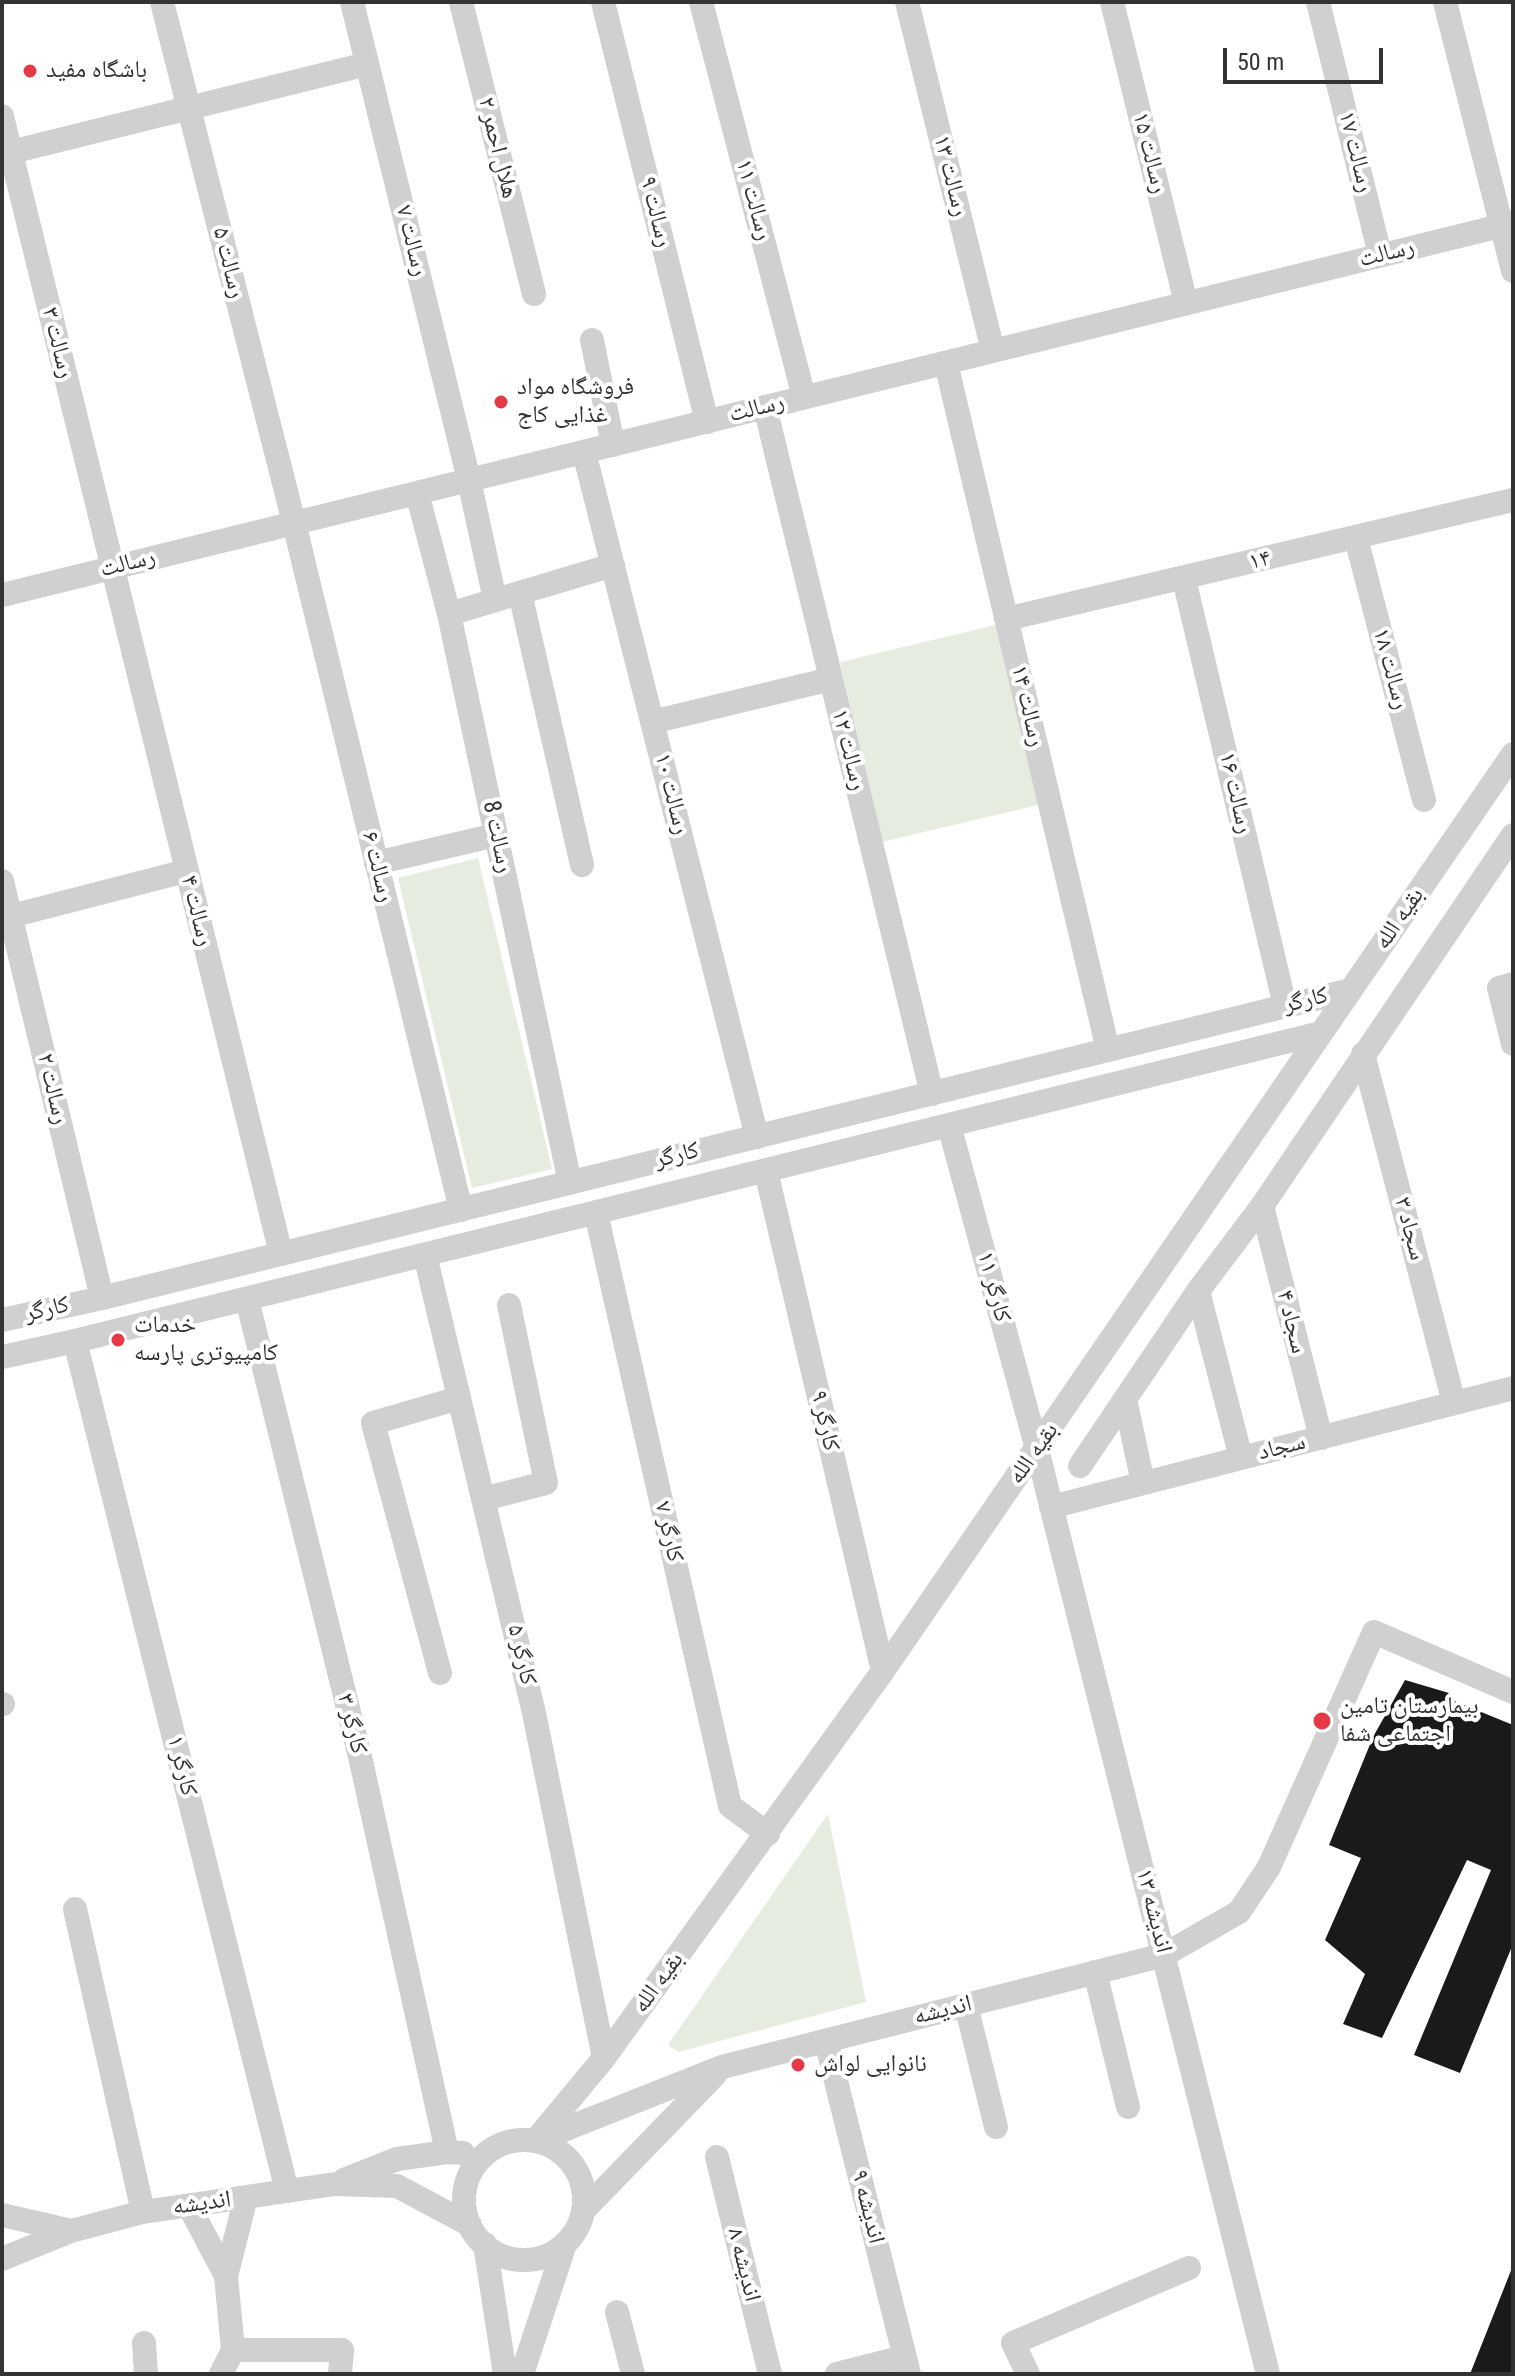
<!DOCTYPE html>
<meta charset="utf-8">
<style>
body{margin:0}
#map{position:relative;width:1515px;height:2376px;overflow:hidden;background:#fff;font-family:"Roboto Condensed",sans-serif}
canvas{display:block}
.frame{position:absolute;inset:0;border:4px solid #333;pointer-events:none}
.scale{position:absolute;left:1223px;top:48px;width:160px;height:36px;box-sizing:border-box;border:4px solid #333;border-top:0;padding-left:10px;font-size:24px;line-height:28px;white-space:nowrap;color:#333;-webkit-text-stroke:6px #fff;paint-order:stroke}
</style>
<div id="map">
<canvas width="1515" height="2376"></canvas>
<div class="frame"></div>
<div class="scale">50 m</div>
</div>
<script>
const c = document.querySelector('canvas').getContext('2d');
c.lineJoin = 'round';
function fill(path, color) { c.fillStyle = color; c.fill(path, 'evenodd'); }
const toPath = rows => new Path2D(rows.map(r => 'M' + r).join(''));
function trace(path, color, width, dash) { c.strokeStyle = color; c.lineWidth = width; c.lineCap = dash ? 'butt' : 'round'; c.setLineDash(dash || []); c.stroke(path); }
function write(font, color, halo, rows, align = 'center') {
  c.font = font + ' "Roboto Condensed","Noto Naskh Arabic",sans-serif'; c.lineWidth = 8; c.setLineDash([]); c.textBaseline = 'middle'; c.strokeStyle = halo; c.fillStyle = color; for (const [text, x, y, turn = 0] of rows) {
    c.save(); c.translate(x, y); c.rotate((+turn || 0) * Math.PI / 180); c.textAlign = isNaN(turn) ? turn : align; if (halo) c.strokeText(text, 0, 0); c.fillText(text, 0, 0); c.restore();
  }
}
fill(toPath([
 [1017,620,1059,800,882,842,840,662],
 [478,858,552,1169,472,1188,398,878],
 [828,1814,866,2002,678,2052,668,2045]
]), '#e6ecdf');
fill(toPath([
 [1405,1680,1449,1693,1447,1698,1513,1725,1513,1944,1460,2073,1414,2055,1491,1870,1467,1860,1382,2038,1343,2024,1365,1974,1325,1940,1361,1858,1329,1845,1373,1737],
 [1512,2268,1513,2374,1470,2374]
]), '#1a1a1a');
trace(toPath([
 [162,2,294,523,461,1210],
 [352,2,469,480,495,600],
 [461,2,534,294],
 [603,2,707,422],
 [701,2,804,397],
 [907,2,993,351],
 [1112,2,1186,303],
 [1318,2,1380,255],
 [1445,2,1513,271],
 [2,116,281,1254],
 [11,152,367,64],
 [592,340,613,445],
 [946,363,1108,1050],
 [765,407,932,1094],
 [584,452,757,1137],
 [417,493,449,614,570,1183],
 [1356,538,1424,800],
 [1184,579,1285,1006],
 [520,593,582,865],
 [2,595,1513,223],
 [449,614,613,565],
 [1006,619,1513,500],
 [652,722,831,679],
 [376,863,496,835],
 [2,881,102,1298],
 [11,916,186,871],
 [1513,984,1499,988,1513,1044],
 [1363,1054,1454,1403],
 [949,1125,1037,1449,1268,2374],
 [766,1171,883,1671],
 [1262,1206,1321,1438],
 [596,1213,730,1806,768,1834],
 [425,1255,534,1713,604,2058],
 [1198,1291,1241,1458],
 [247,1299,361,1761,447,2152],
 [2,1320,102,1298,1351,990],
 [75,1341,287,2191],
 [2,1357,75,1341,1321,1033],
 [1125,1399,1143,1483],
 [1080,1466,1198,1291,1262,1206,1513,835],
 [483,1499,546,1483,509,1305],
 [1051,1507,1513,1388],
 [440,1673,373,1423,459,1398],
 [2,1704,3,1704],
 [75,1909,143,2212],
 [1095,1972,1128,2107],
 [966,2005,996,2127],
 [826,2041,909,2374],
 [536,2140,604,2058,883,1671,1513,754],
 [538,2140,722,2067,1164,1955,1239,1912,1269,1867,1374,1632,1513,1692],
 '464 2200a60 60 0 1 1 120 0a60 60 0 1 1-120 0Z',
 [717,2157,770,2374],
 [344,2180,397,2159,447,2152,463,2153],
 [189,2206,226,2276],
 [583,2211,715,2075],
 [2,2215,71,2231],
 [485,2244,505,2374],
 [2,2259,71,2231,143,2212,335,2184,397,2186,470,2225],
 [617,2312,633,2374],
 [144,2343,146,2374],
 [233,2350,342,2350,340,2374],
 [221,2374,233,2350,226,2276,246,2197],
 [522,2374,565,2244],
 [837,2374,904,2357],
 [1028,2374,1013,2343,1189,2268]
]), '#d0d0d0', 24);
for (const [x, y, r, color] of [
 [30,71,8,"#e63946"],
 [501,402,8,"#e63946"],
 [118,1340,8,"#e63946"],
 [1322,1721,10,"#e63946"],
 [798,2065,8,"#e63946"]
]) { const dot = new Path2D(); dot.arc(x, y, r, 0, 2 * Math.PI); c.fillStyle = color; c.fill(dot); trace(dot, '#fff', 3); }
write('24px', '#333', '#fff', [
 ["باشگاه مفید",46,71],
 ["فروشگاه مواد",517,388],
 ["غذایی کاج",517,416],
 ["خدمات",134,1326],
 ["کامپیوتری پارسه",134,1354],
 ["بیمارستان تامین",1340,1707],
 ["اجتماعی شفا",1340,1735],
 ["نانوایی لواش",814,2065]
], 'left');
write('24px', '#333', '#fff', [
 ["هلال احمر ۲",497,148,76],
 ["رسالت ۱۷",1355,152,76],
 ["رسالت ۱۵",1149,153,76],
 ["رسالت ۱۳",950,176,76],
 ["رسالت ۱۱",753,200,75],
 ["رسالت ۹",655,212,76],
 ["رسالت ۷",411,241,76],
 ["رسالت",1387,254,-14],
 ["رسالت ۵",228,263,76],
 ["رسالت ۳",57,343,76],
 ["رسالت",757,409,-14],
 ["۱۴",1260,561,-13],
 ["رسالت",128,564,-14],
 ["رسالت ۱۸",1390,669,75],
 ["رسالت ۱۴",1027,706,77],
 ["رسالت ۱۲",848,750,76],
 ["رسالت ۱۶",1235,793,77],
 ["رسالت ۱۰",671,794,76],
 ["رسالت 8",497,837,78],
 ["رسالت ۶",377,867,76],
 ["رسالت ۴",196,911,76],
 ["بقیه الله",1400,919,-56],
 ["کارگر",1306,1001,-14],
 ["رسالت ۲",52,1089,77],
 ["کارگر",677,1156,-14],
 ["سجاد ۳",1409,1229,75],
 ["کارگر ۱۱",993,1287,75],
 ["کارگر",47,1310,-13],
 ["سجاد ۴",1291,1322,76],
 ["کارگر ۹",824,1421,77],
 ["سجاد",1282,1448,-14],
 ["بقیه الله",1034,1454,-55],
 ["کارگر ۷",668,1532,77],
 ["کارگر ۵",521,1655,77],
 ["کارگر ۳",351,1724,76],
 ["کارگر ۱",181,1766,76],
 ["اندیشه ۱۳",1153,1911,76],
 ["بقیه الله",659,1983,-54],
 ["اندیشه",943,2011,-14],
 ["اندیشه",202,2204,-8],
 ["اندیشه ۹",867,2207,76],
 ["اندیشه ۸",743,2265,76]
]);
</script>
